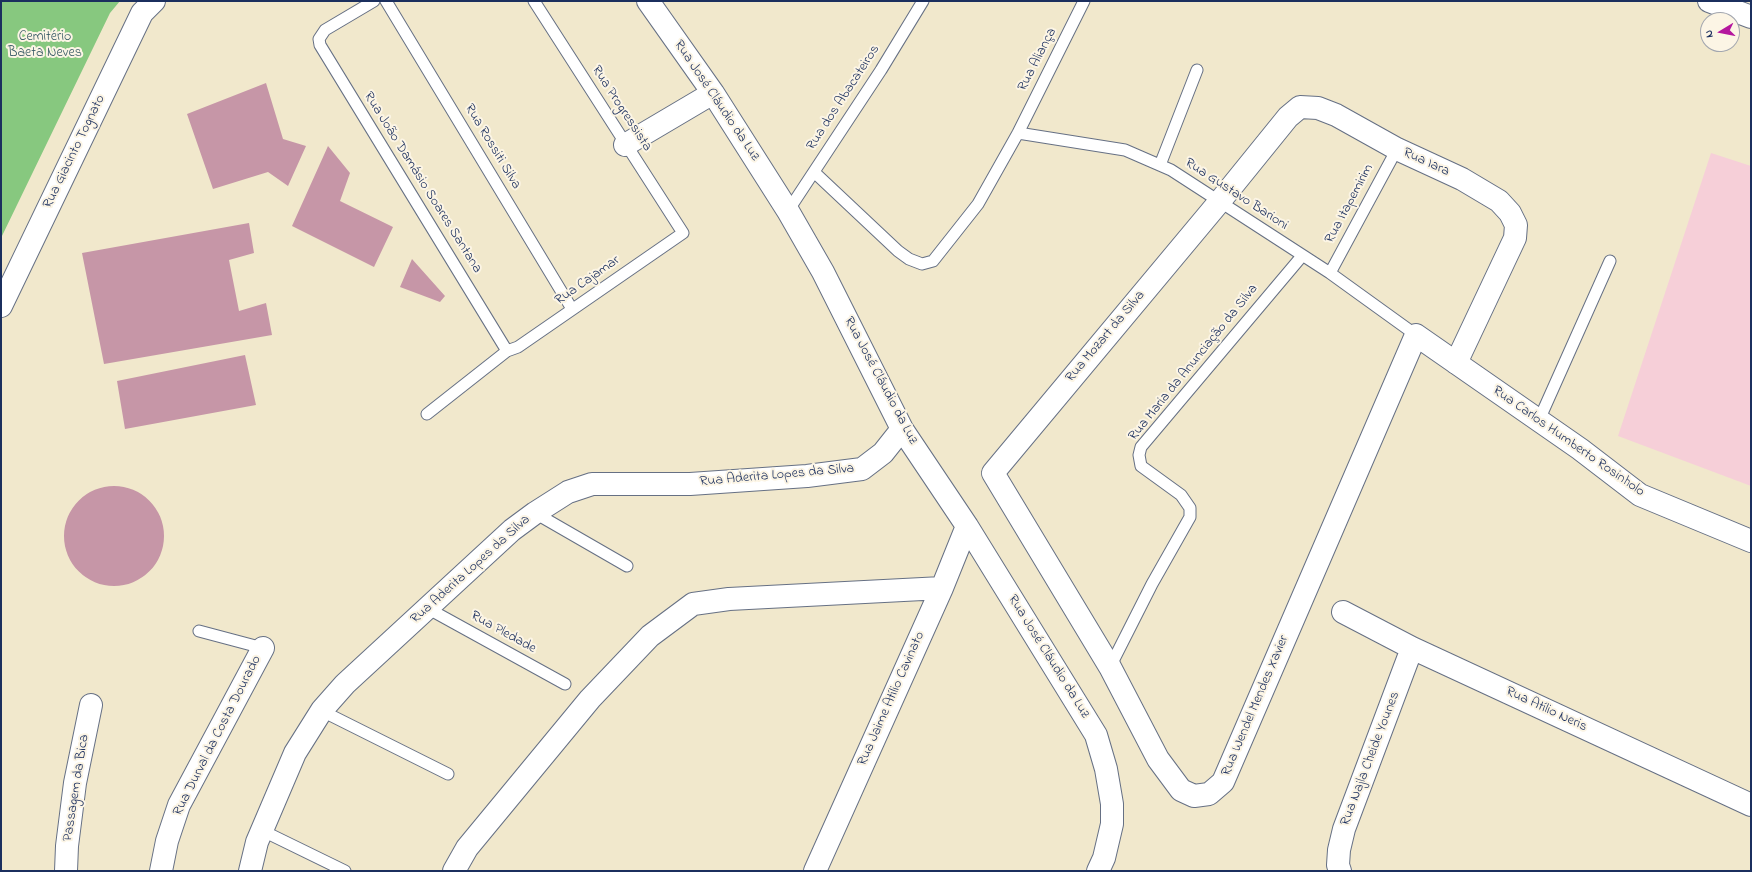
<!DOCTYPE html>
<meta charset="utf-8">
<style>
body{margin:0}
#map{position:relative;width:1752px;height:872px;overflow:hidden;background:#f1e8cc;font-family:"Indie Flower",sans-serif}
canvas{display:block}
.frame{position:absolute;inset:0;border:2px solid #1b2f5e;pointer-events:none}
.north{position:absolute;left:1700px;top:12px;width:40px;height:40px;box-sizing:border-box;background:#fcf5e5;border:1px solid #a2a6af;border-radius:50%;rotate:260deg;font-size:11px;font-weight:700;line-height:16px;text-align:center;color:#1b2f5e}
.north::after{content:'';display:block;margin:auto;width:14px;height:18px;background:#b5179e;clip-path:polygon(50% 0,100% 100%,50% 72%,0 100%)}
</style>
<div id="map">
<canvas width="1752" height="872"></canvas>
<div class="frame"></div>
<div class="north">N</div>
</div>
<script>
const c = document.querySelector('canvas').getContext('2d');
c.lineJoin = 'round';
function fill(path, color) { c.fillStyle = color; c.fill(path, 'evenodd'); }
const toPath = rows => new Path2D(rows.map(r => 'M' + r).join(''));
function trace(path, color, width, dash) { c.strokeStyle = color; c.lineWidth = width; c.lineCap = dash ? 'butt' : 'round'; c.setLineDash(dash || []); c.stroke(path); }
function write(font, color, halo, rows, align = 'center') {
  c.font = font + ' "Indie Flower",sans-serif'; c.lineWidth = 4; c.setLineDash([]); c.textBaseline = 'middle'; c.strokeStyle = halo; c.fillStyle = color; for (const [text, x, y, turn = 0] of rows) {
    c.save(); c.translate(x, y); c.rotate((+turn || 0) * Math.PI / 180); c.textAlign = isNaN(turn) ? turn : align; if (halo) c.strokeText(text, 0, 0); c.fillText(text, 0, 0); c.restore();
  }
}
fill(toPath([
 [1711,153,1751,166,1751,486,1618,436]
]), '#f6cfd8');
fill(toPath([
 [1,1,120,1,110,13,1,238]
]), '#87c87f');
fill(toPath([
 [266,83,283,139,306,146,288,186,268,172,213,189,187,114],
 [328,146,350,173,340,201,393,227,374,267,292,226],
 [249,223,254,253,229,260,239,311,266,303,272,335,104,364,82,253],
 [412,259,445,296,440,302,400,287],
 [245,355,256,405,125,429,117,381],
 '64 536a50 50 0 1 1 100 0a50 50 0 1 1-100 0Z'
]), '#c696a7');
const service = toPath([
 [374,1,325,30,319,39,320,45,507,351],
 [386,1,572,309],
 [1018,133,1125,150,1171,170,1330,273,1416,335],
 [1160,165,1197,70],
 [814,172,898,251,909,259,922,264,933,261,978,204,1018,133,1084,1],
 [788,211,881,70,923,1],
 [1330,273,1397,149],
 [427,414,507,351,518,347,683,233,534,1],
 [1539,420,1610,261],
 [535,513,627,566],
 [427,608,565,684],
 [199,631,263,648],
 [1110,667,1152,584,1190,517,1190,508,1181,495,1141,466,1139,455,1141,447,1302,256],
 [322,711,448,774],
 [261,830,345,871]
]);
const minor = toPath([
 [648,1,713,93,788,211,823,272,902,429,967,526,1096,735,1106,769,1112,804,1112,824,1104,858,1098,871],
 [1709,1,1751,17],
 [625,145,713,93],
 [1456,363,1515,238,1516,225,1510,213,1499,201,1462,179,1397,149,1336,115,1318,108,1300,107,1288,117,1220,201,993,473,1110,667,1158,759,1181,790,1194,796,1209,794,1223,782,1416,335,1580,449,1640,495,1751,541],
 [1343,612,1412,648,1751,805],
 [66,871,67,846,75,783,91,705],
 [161,871,167,841,179,805,263,648],
 [250,871,257,842,295,753,322,710,345,684,512,530,535,513,568,492,592,484,690,484,807,476,862,469,883,453,902,429],
 [454,871,467,848,590,699,650,636,693,604,729,599,942,588],
 [815,871,942,588,967,526],
 [1340,871,1338,865,1339,850,1344,829,1412,648]
]);
const tertiary = toPath([
 [1,306,142,13,154,1]
]);
trace(service, '#667084', 13);
trace(minor, '#667084', 24);
trace(tertiary, '#667084', 24);
trace(service, '#fff', 11);
trace(minor, '#fff', 22);
trace(tertiary, '#fff', 22);
write('14px', '#3b5d68', '#fcf5e5', [
 ["Cemitério",45,38],
 ["Baeta Neves",45,54]
]);
write('14px', '#1b2f5e', '#fcf5e5', [
 ["Rua Aliança",1038,60,-63],
 ["Rua dos Abacateiros",844,98,-57],
 ["Rua José Cláudio da Luz",716,101,56],
 ["Rua Progressista",621,109,57],
 ["Rua Rossiti Silva",492,147,59],
 ["Rua Giacinto Tognato",75,152,-64],
 ["Rua Iara",1426,163,25],
 ["Rua João Damásio Soares Santana",422,183,58],
 ["Rua Gustavo Barioni",1236,195,33],
 ["Rua Itapemirim",1350,204,-62],
 ["Rua Cajamar",588,281,-35],
 ["Rua Mozart da Silva",1106,337,-50],
 ["Rua Maria da Anunciação da Silva",1194,363,-51],
 ["Rua José Cláudio da Luz",880,381,62],
 ["Rua Carlos Humberto Rosinholo",1568,442,35],
 ["Rua Aderita Lopes da Silva",777,476,-5],
 ["Rua Aderita Lopes da Silva",471,570,-42],
 ["Rua Pledade",503,633,29],
 ["Rua José Cláudio da Luz",1048,657,58],
 ["Rua Jaime Atílio Cavinato",892,699,-66],
 ["Rua Wendel Mendes Xavier",1256,706,-67],
 ["Rua Atílio Neris",1546,710,25],
 ["Rua Durval da Costa Dourado",218,736,-63],
 ["Rua Najla Cheide Younes",1371,759,-69],
 ["Passagem da Bica",77,788,-81]
]);
</script>
